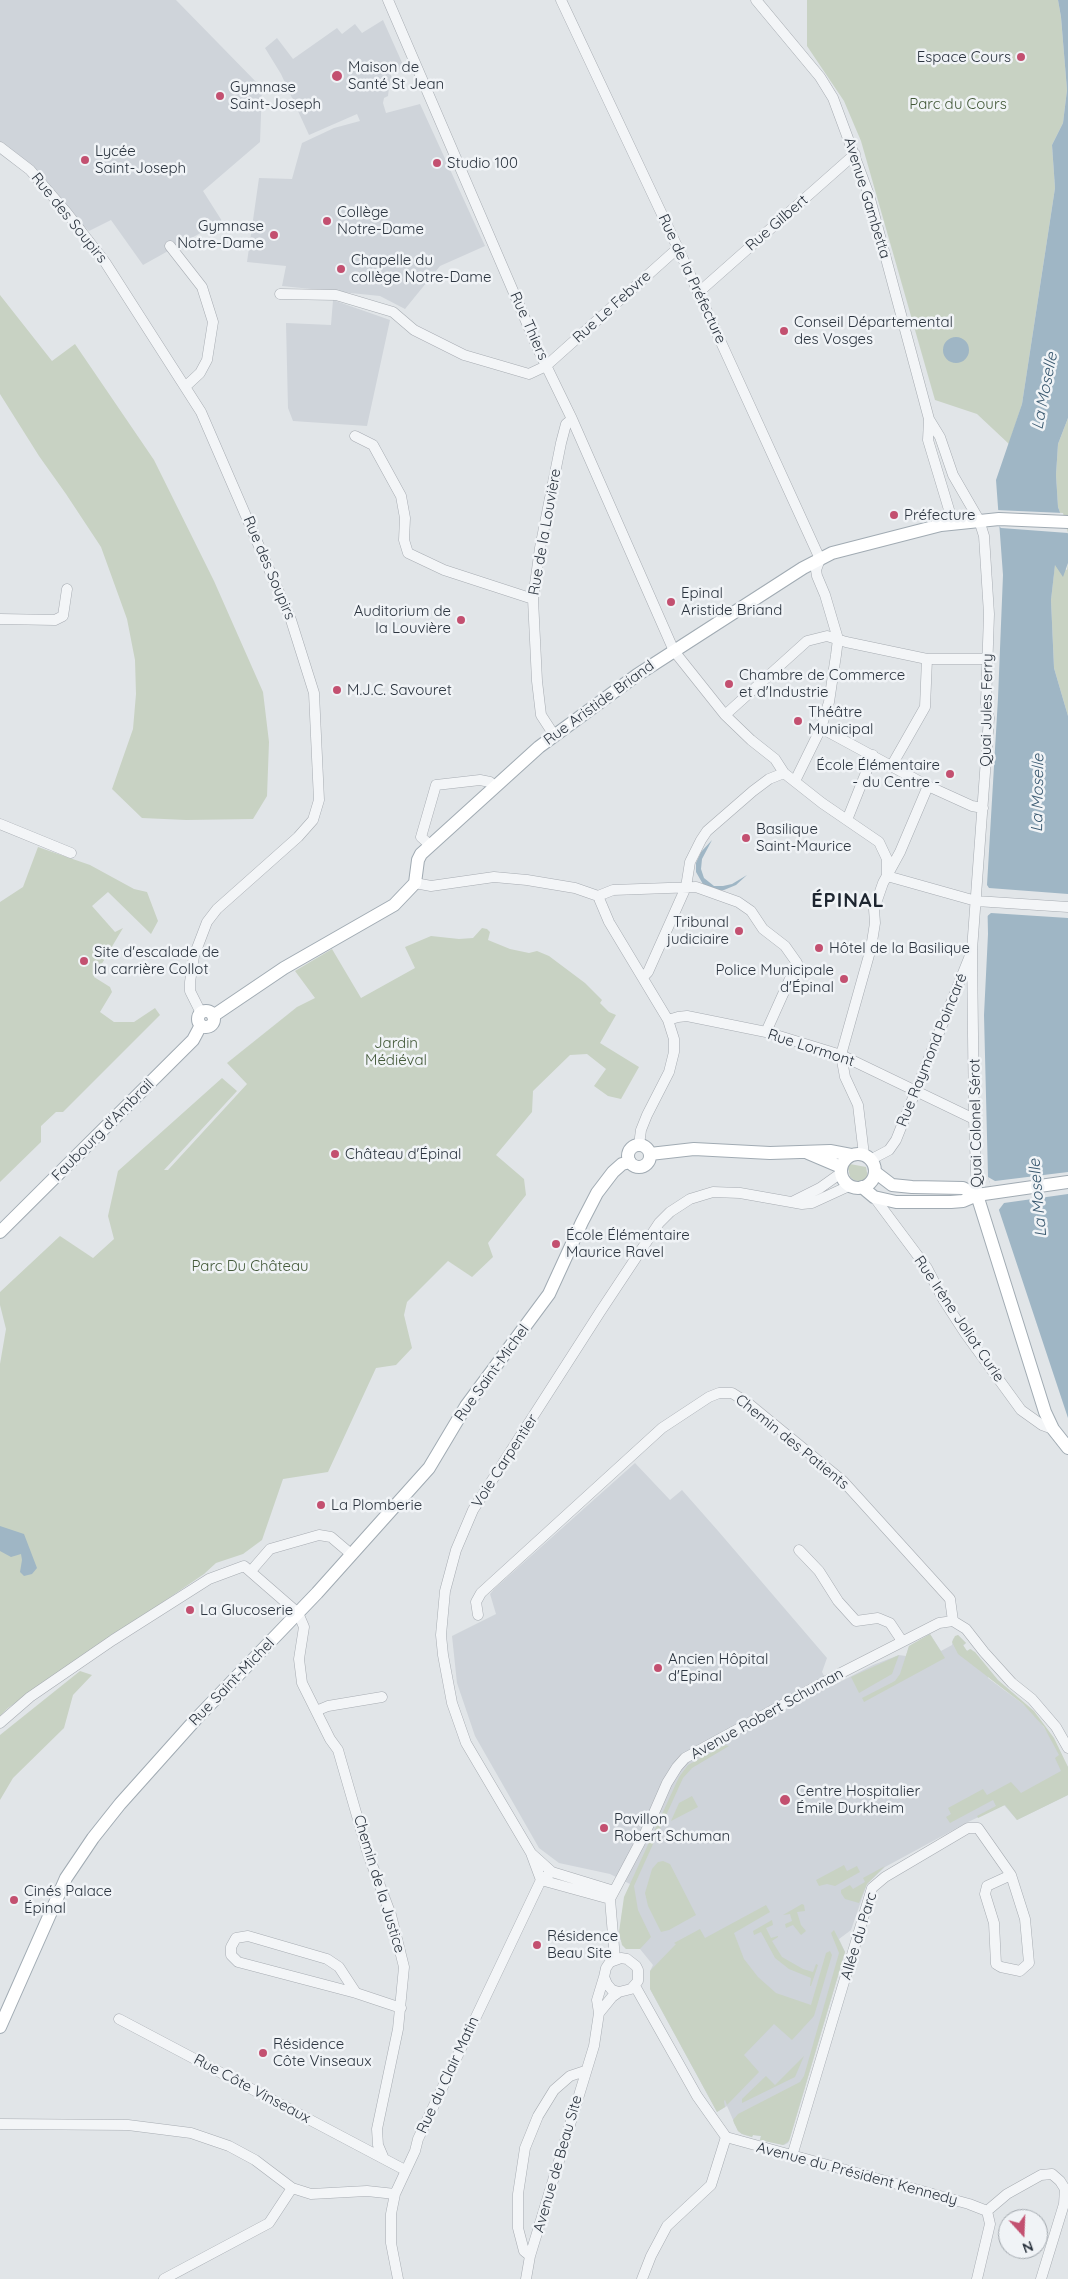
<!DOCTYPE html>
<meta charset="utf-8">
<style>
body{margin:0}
#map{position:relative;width:1068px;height:2279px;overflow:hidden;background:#e1e5e8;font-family:Quicksand,sans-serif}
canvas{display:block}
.north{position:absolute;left:998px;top:2209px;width:50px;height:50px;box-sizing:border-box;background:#f0f3f6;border:1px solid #a1a7ad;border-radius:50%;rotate:160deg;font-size:14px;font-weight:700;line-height:20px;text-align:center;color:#2b343f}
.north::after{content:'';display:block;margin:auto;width:18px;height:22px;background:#c35070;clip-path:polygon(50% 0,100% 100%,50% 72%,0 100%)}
</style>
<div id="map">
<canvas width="1068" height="2279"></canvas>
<div class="north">N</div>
</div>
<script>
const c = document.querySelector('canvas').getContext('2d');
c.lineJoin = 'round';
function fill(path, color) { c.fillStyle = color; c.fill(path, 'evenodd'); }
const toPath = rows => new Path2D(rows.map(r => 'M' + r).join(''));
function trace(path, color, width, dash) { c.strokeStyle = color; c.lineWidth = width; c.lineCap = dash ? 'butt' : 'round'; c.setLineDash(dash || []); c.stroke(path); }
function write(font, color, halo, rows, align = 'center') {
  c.font = font + ' Quicksand,sans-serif'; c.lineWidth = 5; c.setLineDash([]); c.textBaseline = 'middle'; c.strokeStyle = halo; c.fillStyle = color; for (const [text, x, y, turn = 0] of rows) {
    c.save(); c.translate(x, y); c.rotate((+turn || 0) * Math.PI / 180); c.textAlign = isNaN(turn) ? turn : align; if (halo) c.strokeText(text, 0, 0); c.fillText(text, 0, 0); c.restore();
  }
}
fill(toPath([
 [0,0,176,0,262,88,260,142,203,191,222,221,143,265,111,220,89,231,0,149],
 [383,20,404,67,390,73,392,78,390,79,388,96,384,98,383,103,386,113,420,104,485,246,440,266,405,309,380,296,282,286,286,266,247,262,259,178,292,179,302,143,334,128,360,121,357,114,309,135,281,74,265,48,277,38,293,59,337,28,342,34,355,24,362,33],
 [333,300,390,320,367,426,293,421,288,408,286,323,331,325],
 [635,1463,670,1500,682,1490,719,1532,827,1658,822,1672,830,1687,873,1665,899,1655,906,1656,909,1646,930,1634,941,1651,952,1645,953,1639,958,1635,966,1643,963,1646,967,1651,971,1649,988,1672,988,1678,1023,1704,1036,1716,1050,1736,1068,1767,1068,1795,1017,1820,1004,1805,968,1822,885,1867,867,1884,851,1930,839,1939,845,1952,790,2138,788,2143,784,2145,760,2140,761,2136,753,2135,752,2137,742,2134,738,2131,727,2106,717,2112,650,1989,650,1971,653,1965,640,1949,626,1949,620,1939,622,1912,634,1886,610,1874,559,1863,539,1848,475,1736,457,1683,452,1636,496,1614,490,1594,494,1589]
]), '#cfd4da');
fill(toPath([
 [807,0,1058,0,1061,17,1067,90,1063,123,1052,145,1055,188,1022,404,1009,444,977,414,935,400,861,141,844,101,807,46],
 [0,295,52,361,75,344,154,460,214,581,263,692,269,742,267,796,253,819,186,820,142,818,112,789,133,729,136,694,135,660,127,619,101,547,66,494,39,456,0,394],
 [1068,418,1068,534,1058,507,1056,475,1058,444],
 [1068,563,1068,731,1068,716,1054,668,1051,600,1055,564,1067,570],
 [38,847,90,865,134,889,147,892,158,921,151,934,108,892,92,906,115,932,123,928,94,977,110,987,112,992,100,1012,114,1022,134,1022,155,1008,160,1015,63,1112,56,1112,41,1126,41,1142,0,1182,0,902,23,887],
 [482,928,487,929,490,932,488,940,510,949,529,953,537,951,549,956,585,983,602,1000,600,1003,609,1012,616,1015,600,1043,639,1067,621,1099,608,1096,594,1086,606,1069,587,1054,570,1055,533,1091,532,1112,496,1155,524,1179,526,1195,488,1243,493,1257,472,1277,448,1261,407,1302,404,1315,412,1348,396,1365,376,1368,328,1472,283,1479,262,1540,243,1554,216,1563,204,1574,8,1708,0,1716,0,1364,6,1329,0,1305,0,1292,60,1236,93,1258,114,1239,108,1216,118,1171,222,1078,237,1091,164,1170,168,1170,247,1084,227,1063,297,1007,315,998,295,971,332,949,361,998,415,968,405,947,431,936,459,939,473,938],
 [850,1164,866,1167,868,1178,862,1182,854,1180,850,1177,848,1167],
 [930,1634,945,1658,864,1702,862,1698,895,1681,900,1674,909,1646],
 [958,1635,966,1643,963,1645,967,1651,970,1649,975,1652,998,1680,1034,1711,1054,1738,1068,1767,1068,1795,1017,1820,1005,1805,978,1818,977,1816,996,1806,993,1800,950,1823,946,1817,951,1814,948,1808,983,1789,987,1795,1011,1782,1021,1793,1061,1771,1055,1758,1059,1755,1044,1727,1023,1704,958,1654,952,1642,955,1636],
 [899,1655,892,1674,859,1693,851,1677],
 [80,1671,92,1675,73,1695,64,1728,13,1778,0,1800,0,1735],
 [725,1745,729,1746,692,1768,683,1778,634,1886,638,1910,651,1937,640,1949,626,1949,622,1945,619,1932,624,1897,679,1777,688,1765],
 [692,1796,698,1807,671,1821,679,1803],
 [663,1861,670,1864,696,1915,669,1930,661,1932,648,1906,645,1893,652,1869,658,1862],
 [844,1865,847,1871,857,1866,860,1872,835,1886,827,1884,819,1886,816,1880],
 [885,1866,867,1884,859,1903,845,1899,841,1893,841,1890,850,1885,853,1889,865,1882,863,1878],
 [802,1904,804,1905,805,1911,797,1912,801,1925,806,1931,801,1935,793,1925,786,1928,785,1924,792,1921,790,1914,783,1915],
 [766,1905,770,1912,734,1933,744,1959,758,1977,776,1993,811,2005,826,1953,830,1951,832,1955,814,2016,792,2040,774,2024,744,2055,759,2072,727,2105,725,2100,724,2101,725,2107,717,2112,650,1989,650,1971,676,1944,674,1943,700,1929,705,1938],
 [772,1920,773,1925,766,1928,771,1938,778,1936,778,1937,772,1941,782,1957,803,1969,813,1972,816,1964,818,1965,811,1986,810,1986,811,1978,789,1969,775,1958,761,1932,754,1935,753,1931],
 [834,1930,845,1952,789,2141,783,2145,760,2140,761,2136,753,2135,752,2137,742,2134,738,2131,734,2123,733,2120,738,2114,800,2082,804,2076,839,1953,831,1933],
 [804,2056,795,2077,742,2103,742,2099,766,2076,775,2085]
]), '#c8d2c3');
fill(toPath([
 [1058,0,1068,0,1068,418,1058,444,1056,475,1058,507,1068,534,1068,563,1063,577,1055,565,1051,600,1054,668,1068,716,1068,1418,988,1177,984,1015,988,934,987,885,998,698,1003,575,996,480,1022,404,1055,188,1052,145,1063,123,1067,90,1061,17],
 '943 350a13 13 0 1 1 26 0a13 13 0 1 1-26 0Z',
 [712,840,702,859,701,869,704,878,714,886,723,886,732,884,747,875,736,885,724,890,718,891,704,886,696,872,696,863,701,852],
 [0,1526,24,1534,37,1568,32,1574,24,1576,20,1572,22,1560,21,1554,11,1557,0,1551]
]), '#9fb6c5');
fill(toPath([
 [996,510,1063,513,1068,533,1001,528,998,525],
 [987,885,989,888,1068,894,1068,918,991,913,985,918],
 [1068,1172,1068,1194,1004,1203,998,1211,988,1177,995,1181]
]), '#e1e5e8');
const minor = toPath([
 [388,0,538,349,572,419,674,651,725,715,751,740,775,759,784,773,822,803,879,842,887,859,887,876,976,901,1068,907],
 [561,0,683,259,820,559,816,570,817,576,825,595,838,639,836,655,829,702,821,728,795,781],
 [756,0,820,77,833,98,869,195,929,419,940,437,953,475,979,520,984,536,989,614,986,703,989,718,972,950,974,1119,977,1195],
 [0,147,30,170,67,213,105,262,201,412,291,620,314,693,319,800,313,820,298,837,217,909,207,922,194,956,190,982,190,991,201,1013],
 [170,246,202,287,213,322,207,360,200,373,185,387],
 [699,292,855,154],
 [280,294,336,295,393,312,414,330,464,355,529,374,546,366,678,248],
 [929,420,928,440,953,523],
 [355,436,373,445,401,496,405,518,404,540,408,553,444,570,533,599],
 [0,619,55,620,63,616,67,589],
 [725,715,807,641,827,636,846,642,927,659,988,659],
 [821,728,928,786,972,806,983,808],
 [554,735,541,715,537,681,533,599,540,548,561,443,566,424,572,419],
 [892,765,925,707,927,659],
 [847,820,873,755],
 [0,824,71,853],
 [430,845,421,837,436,785,480,780,490,782,495,787],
 [415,883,431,886,494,877,527,880,575,888,598,896],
 [598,896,613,890,696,887,738,902,751,911,763,929,785,946,797,963,766,1032],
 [598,896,609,922,668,1020,674,1039,674,1052,669,1072,647,1115,641,1130,639,1145],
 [643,977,648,972,686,887,690,862,701,840,707,831,753,791,769,779,784,773],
 [668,1020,678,1017,687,1016,766,1032,841,1055,974,1119],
 [864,1155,858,1105,845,1077,841,1055,871,948,875,923,874,909,883,883,900,852,928,786],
 [870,1160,889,1150,896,1140,971,953],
 [874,1197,927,1268,943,1299,965,1333,1021,1410,1042,1425,1053,1429],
 [792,1202,820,1188,841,1173],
 [799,1550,819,1571,838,1601,856,1621,878,1618,890,1623,902,1641],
 [251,1571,270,1549,319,1535,331,1537,351,1554],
 [478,1615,476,1602,481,1593,662,1428,709,1397,719,1393,732,1393,748,1403,843,1481,950,1599,953,1621],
 [316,1711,328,1706,382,1697],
 [0,1723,30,1697,113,1640,209,1579,244,1566,298,1613,304,1627,299,1659,302,1683,330,1739,338,1750,368,1854,391,1915,404,1967,398,2029,377,2129,378,2145,384,2159],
 [532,1854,552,1872,614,1891],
 [541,1880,531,1853,466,1743,452,1703,443,1655,441,1635,445,1591,456,1550,473,1510,600,1312,659,1223,670,1212,690,1199,713,1192,740,1193,802,1204,812,1203,849,1186],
 [541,1880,610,1899],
 [615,1959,610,1899,646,1831,667,1783,677,1767,685,1758,841,1673,939,1623,953,1621,966,1629,984,1652,1012,1683,1032,1699,1056,1727,1068,1748],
 [635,1986,697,2096,726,2137],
 [356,1993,339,1967,327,1959,248,1936,236,1938,231,1947,231,1955,238,1962,356,1993,401,2008],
 [599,2013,612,1997,619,1992,631,1989,638,1981,638,1970,636,1966,627,1959,621,1958,610,1962,606,1968,604,1977,607,1984,612,1990,619,1992],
 [119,2019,405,2170],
 [0,2124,128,2125,191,2133,229,2146,255,2160,292,2188,311,2194,367,2191,395,2194],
 [726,2137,969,2204,987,2211],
 [792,2156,872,1888,885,1877,968,1828,978,1828,1011,1875,1025,1919,1029,1963,1020,1971,1001,1967,996,1964,994,1923,985,1894,987,1886,1011,1875],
 [987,2211,1007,2194,1041,2175,1052,2174,1060,2181,1065,2189,1064,2204,1041,2279],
 [530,2256,524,2251,518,2228,518,2194,525,2148,538,2116,554,2090,570,2076,585,2071],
 [164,2279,269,2223,292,2188],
 [398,2279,391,2243,391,2214,395,2194,415,2151,418,2139,541,1880,552,1872],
 [526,2279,530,2256,594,2046,599,2013,597,2000,604,1977],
 [642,2279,651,2256,667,2226,711,2185,726,2137],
 [977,2279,990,2224,987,2211]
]);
const major = toPath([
 '198 1019a8 8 0 1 1 16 0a8 8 0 1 1-16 0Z',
 [213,1016,284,968,394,905,415,883,418,860,421,854,539,747,637,675,803,568,832,553,941,525,999,519,1068,522],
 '628 1156a11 11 0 1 1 22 0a11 11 0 1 1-22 0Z',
 [808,1153,841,1167],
 [650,1154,694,1149,770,1153,830,1151,851,1155],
 '841 1171a17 17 0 1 1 34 0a17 17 0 1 1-34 0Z',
 [875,1172,892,1185,912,1187,963,1188,977,1195],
 [862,1187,874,1197,896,1202,951,1202,963,1201,977,1195,1068,1182],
 [977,1195,1045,1412,1053,1429,1068,1448],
 [0,1232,193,1040,201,1025],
 [0,2027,66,1878,93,1838,120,1804,196,1719,317,1593,429,1468,466,1406,549,1294,582,1222,597,1193,613,1172,622,1164,630,1162]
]);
trace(minor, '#a7acb2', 11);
trace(major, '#a1abb3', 14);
trace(minor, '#f3f5f7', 10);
trace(major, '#fff', 12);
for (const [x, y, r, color] of [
 [1021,57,5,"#c35070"],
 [337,76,6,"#c35070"],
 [220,96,5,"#c35070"],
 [85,160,5,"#c35070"],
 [437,163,5,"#c35070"],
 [327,221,5,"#c35070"],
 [274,235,5,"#c35070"],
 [341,269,5,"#c35070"],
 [784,331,5,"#c35070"],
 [894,515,5,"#c35070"],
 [671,602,5,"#c35070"],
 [461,620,5,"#c35070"],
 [729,684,5,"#c35070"],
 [337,690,5,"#c35070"],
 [798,721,5,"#c35070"],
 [950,774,5,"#c35070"],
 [746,838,5,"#c35070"],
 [739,931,5,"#c35070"],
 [819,948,5,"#c35070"],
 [84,961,5,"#c35070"],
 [844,979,5,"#c35070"],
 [335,1154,5,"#c35070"],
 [556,1244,5,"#c35070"],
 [321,1505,5,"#c35070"],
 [190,1610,5,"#c35070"],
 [658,1668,5,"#c35070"],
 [785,1800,6,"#c35070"],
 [604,1828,5,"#c35070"],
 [14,1900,5,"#c35070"],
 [537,1945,5,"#c35070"],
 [263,2053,5,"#c35070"]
]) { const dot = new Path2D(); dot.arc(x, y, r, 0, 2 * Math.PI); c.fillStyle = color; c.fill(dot); trace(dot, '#f0f3f6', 2); }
write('15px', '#2b343f', '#f0f3f6', [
 ["Espace Cours",1011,57,"right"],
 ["Maison de",348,67],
 ["Santé St Jean",348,84],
 ["Gymnase",230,87],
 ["Saint-Joseph",230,104],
 ["Lycée",95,151],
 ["Saint-Joseph",95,168],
 ["Studio 100",447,163],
 ["Collège",337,212],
 ["Notre-Dame",337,229],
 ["Gymnase",264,226,"right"],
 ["Notre-Dame",264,243,"right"],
 ["Chapelle du",351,260],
 ["collège Notre-Dame",351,277],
 ["Conseil Départemental",794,322],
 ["des Vosges",794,339],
 ["Préfecture",904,515],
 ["Epinal",681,593],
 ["Aristide Briand",681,610],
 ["Auditorium de",451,611,"right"],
 ["la Louvière",451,628,"right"],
 ["Chambre de Commerce",739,675],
 ["et d'Industrie",739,692],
 ["M.J.C. Savouret",347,690],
 ["Théâtre",808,712],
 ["Municipal",808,729],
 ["École Élémentaire",940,765,"right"],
 ["- du Centre -",940,782,"right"],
 ["Basilique",756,829],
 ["Saint-Maurice",756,846],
 ["Tribunal",729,922,"right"],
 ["judiciaire",729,939,"right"],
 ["Hôtel de la Basilique",829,948],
 ["Site d'escalade de",94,952],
 ["la carrière Collot",94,969],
 ["Police Municipale",834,970,"right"],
 ["d'Épinal",834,987,"right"],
 ["Château d'Épinal",345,1154],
 ["École Élémentaire",566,1235],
 ["Maurice Ravel",566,1252],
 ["La Plomberie",331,1505],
 ["La Glucoserie",200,1610],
 ["Ancien Hôpital",668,1659],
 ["d'Epinal",668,1676],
 ["Centre Hospitalier",796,1791],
 ["Émile Durkheim",796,1808],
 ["Pavillon",614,1819],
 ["Robert Schuman",614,1836],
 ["Cinés Palace",24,1891],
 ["Épinal",24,1908],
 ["Résidence",547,1936],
 ["Beau Site",547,1953],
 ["Résidence",273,2044],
 ["Côte Vinseaux",273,2061]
], 'left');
write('15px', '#435939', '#f0f3f6', [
 ["Parc du Cours",958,104],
 ["Jardin",396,1043],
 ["Médiéval",396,1060],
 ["Parc Du Château",250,1266]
]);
write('15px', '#2b343f', '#f0f3f6', [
 ["Avenue Gambetta",867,198,73],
 ["Rue des Soupirs",69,218,51],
 ["Rue Gilbert",777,223,-41],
 ["Rue de la Préfecture",692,279,65],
 ["Rue Le Febvre",612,307,-42],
 ["Rue Thiers",529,326,66],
 ["Rue de la Louvière",545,532,-80],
 ["Rue des Soupirs",269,568,67],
 ["Rue Aristide Briand",599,703,-36],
 ["Quai Jules Ferry",987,710,-89],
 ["Rue Lormont",811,1048,18],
 ["Rue Raymond Poincaré",932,1050,-68],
 ["Quai Colonel Sérot",976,1123,-91],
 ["Faubourg d'Ambrail",103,1130,-45],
 ["Rue Irène Joliot Curie",959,1319,56],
 ["Rue Saint-Michel",492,1373,-54],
 ["Chemin des Patients",792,1442,39],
 ["Voie Carpentier",505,1461,-57],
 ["Rue Saint-Michel",232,1682,-46],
 ["Avenue Robert Schuman",767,1714,-29],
 ["Chemin de la Justice",379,1884,73],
 ["Allée du Parc",859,1936,-73],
 ["Rue du Clair Matin",448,2075,-65],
 ["Rue Côte Vinseaux",252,2089,28],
 ["Avenue de Beau Site",558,2164,-74],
 ["Avenue du Président Kennedy",857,2174,15]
]);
write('italic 16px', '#38586f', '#f0f3f6', [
 ["La Moselle",1045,391,-79],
 ["La Moselle",1038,793,-89],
 ["La Moselle",1038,1198,-95]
]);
c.letterSpacing = '1px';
write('bold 20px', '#1d2530', '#f0f3f6', [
 ["ÉPINAL",848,901]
]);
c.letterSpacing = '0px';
</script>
